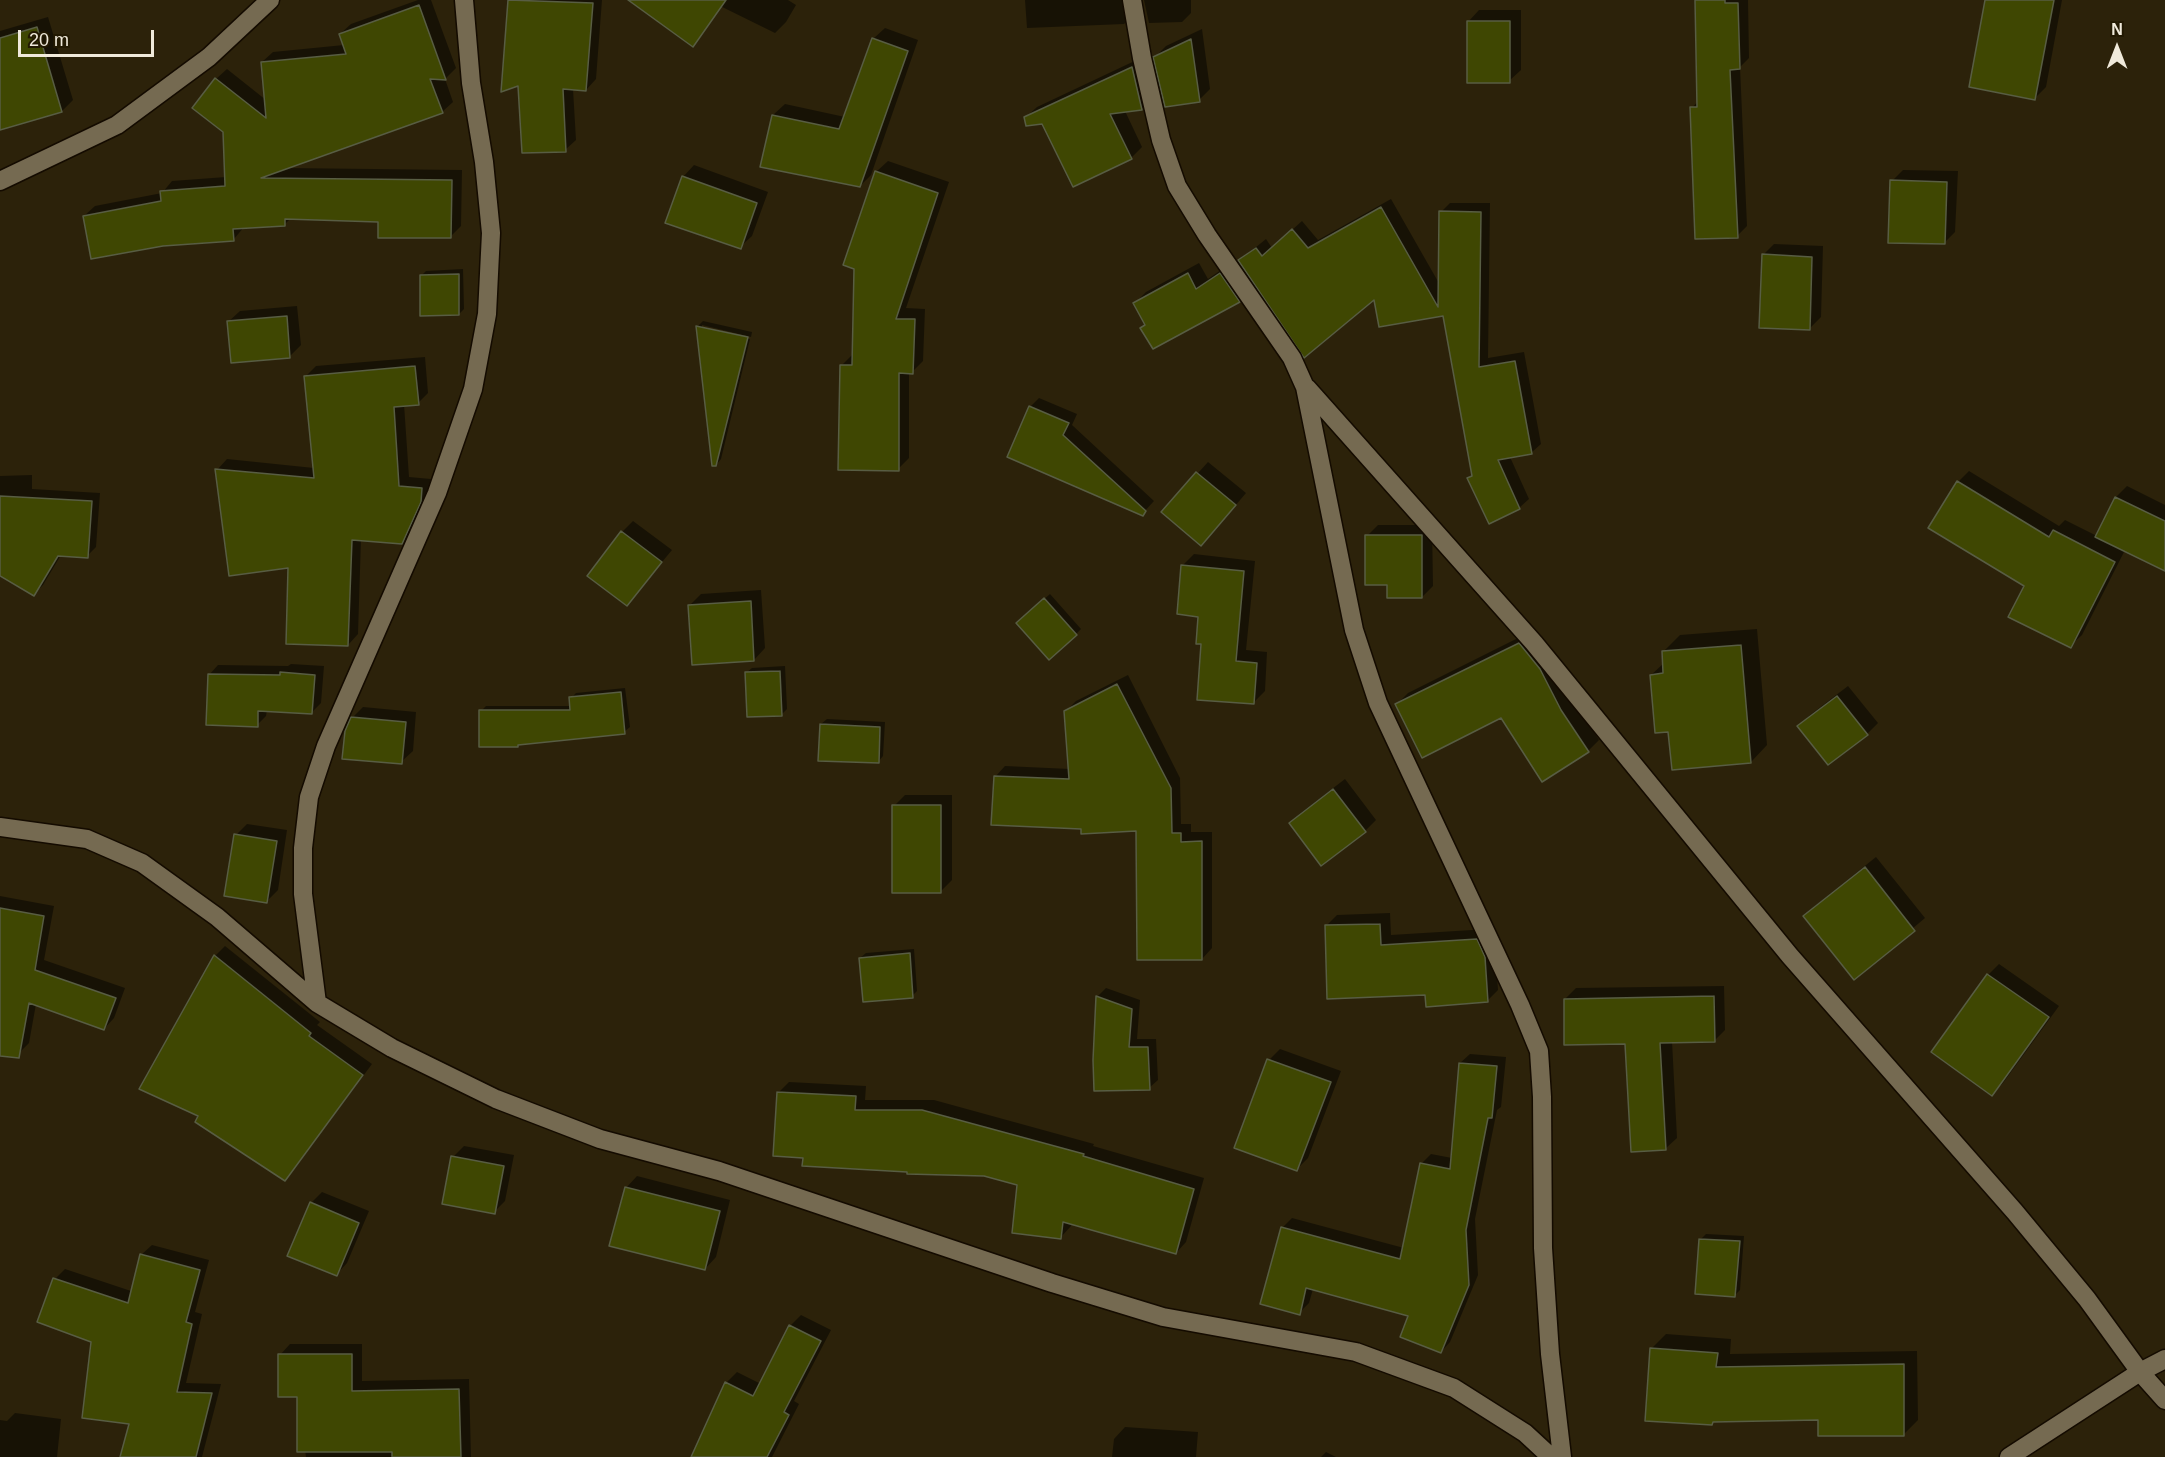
<!DOCTYPE html>
<style>
body{margin:0}
#map{position:relative;width:2165px;height:1457px;overflow:hidden;background:#2c220a;font-family:Helvetica,sans-serif}
canvas{display:block}
.north{position:absolute;left:2087px;top:18px;width:60px;height:60px;-webkit-text-stroke:4px #221902;paint-order:stroke;rotate:0deg;font-size:16px;font-weight:700;line-height:24px;text-align:center;color:#f0eadb}
.north::after{content:'';display:block;margin:auto;width:21px;height:27px;background:#f0eadb;clip-path:polygon(50% 0,100% 100%,50% 72%,0 100%)}
.scale{position:absolute;left:18px;top:30px;width:136px;height:27px;box-sizing:border-box;border:3px solid #f0eadb;border-top:0;padding-left:8px;font-size:18px;line-height:21px;white-space:nowrap;color:#f0eadb;-webkit-text-stroke:4px #221902;paint-order:stroke}
</style>
<div id="map">
<canvas width="2165" height="1457"></canvas>
<div class="north">N</div>
<div class="scale">20 m</div>
</div>
<script>
const c = document.querySelector('canvas').getContext('2d');
c.lineJoin = 'round';
function fill(path, color) { c.fillStyle = color; c.fill(path, 'evenodd'); }
const toPath = rows => new Path2D(rows.map(r => 'M' + r).join(''));
function trace(path, color, width, dash) { c.strokeStyle = color; c.lineWidth = width; c.lineCap = dash ? 'butt' : 'round'; c.setLineDash(dash || []); c.stroke(path); }
fill(toPath([
 [418,0,431,0,456,68,445,79,453,102,442,112,285,168,462,170,461,226,451,236,379,220,291,218,284,225,244,227,234,239,84,216,95,206,162,193,172,181,226,177,224,132,216,79,227,69,266,100,262,62,273,52,344,45,340,34,351,24],
 [510,0,602,0,596,79,586,90,573,89,576,140,565,150,520,84,503,90],
 [708,0,788,0,796,5,786,22,775,33],
 [1025,0,1131,0,1133,15,1124,24,1027,28],
 [1144,0,1191,0,1191,13,1182,22,1149,23],
 [1696,0,1748,0,1749,58,1740,67,1747,226,1737,236,1692,108,1698,101],
 [1987,0,2062,0,2046,87,2035,98],
 [1479,10,1521,10,1521,70,1509,81,1468,22],
 [48,17,73,100,62,111,0,129,0,31],
 [885,28,918,40,871,175,860,186,773,115,785,104,845,117,873,39],
 [1202,29,1210,89,1199,100,1155,57,1166,46],
 [1143,57,1153,97,1142,108,1125,111,1142,147,1131,158,1043,122,1025,118,1037,107],
 [888,161,949,182,906,308,925,309,923,361,912,372,909,372,909,458,898,469,841,366,852,355,876,172],
 [694,165,768,192,752,236,740,247,683,177],
 [1903,170,1958,171,1955,232,1944,243,1892,181],
 [1391,199,1440,285,1441,212,1450,203,1490,203,1488,358,1524,352,1541,444,1531,453,1510,457,1529,499,1519,508,1469,478,1473,474,1444,315,1240,260,1266,239,1272,248,1302,221,1318,240],
 [1774,244,1823,246,1821,317,1810,328,1763,255],
 [1199,263,1208,279,1231,263,1250,290,1239,301,1146,324,1135,303,1146,292],
 [463,269,464,309,459,314,421,276,426,271],
 [297,306,301,345,290,356,228,322,240,311],
 [703,321,752,332,751,337,702,325,702,329,750,339,721,459,716,465,713,464,698,326],
 [425,357,428,393,418,403,404,404,409,477,431,479,430,491,412,532,402,543,361,539,358,634,348,645,217,470,227,459,314,468,306,376,316,366],
 [1039,398,1077,414,1072,425,1154,501,1142,514,1030,407],
 [1208,462,1246,493,1212,533,1163,512],
 [1969,471,2059,526,2065,520,2097,536,2116,497,2127,486,2165,505,2165,539,2125,550,2082,635,2070,646,1958,482],
 [32,475,32,489,100,493,96,547,87,556,61,555,43,585,34,594,0,574,0,476],
 [633,521,672,550,627,604,622,532],
 [1378,525,1432,525,1433,586,1422,597,1389,583,1367,536],
 [1194,554,1255,561,1246,650,1267,652,1265,691,1253,703,1203,643,1200,615,1183,565],
 [761,590,765,648,754,660,690,605,701,594],
 [1050,594,1081,629,1076,634,1023,618],
 [1757,629,1767,745,1751,762,1670,731,1651,675,1664,663,1663,652,1680,635],
 [1530,632,1599,740,1588,751,1502,716,1397,704,1408,693],
 [291,664,324,666,321,703,312,712,267,710,266,716,257,725,209,675,218,665,288,666],
 [785,666,787,709,782,714,746,673,752,668],
 [1128,675,1180,778,1181,824,1191,824,1191,832,1212,832,1212,948,1202,959,1137,829,1082,827,995,777,1005,766,1070,769,1066,711,1076,701],
 [1848,686,1878,723,1867,734,1799,726,1810,715],
 [625,688,630,727,624,732,481,711,486,706,571,706,571,698,576,693],
 [363,707,416,712,413,751,401,762,352,718],
 [827,719,885,722,883,756,878,762,821,724],
 [1345,779,1376,820,1365,831,1291,823,1302,812],
 [905,795,952,795,952,880,941,891,894,806],
 [247,824,287,830,278,890,267,901,236,835],
 [1876,857,1925,918,1854,978,1805,916,1816,905],
 [0,896,54,906,44,960,125,988,114,1018,104,1029,36,1004,29,1043,19,1053,0,1050],
 [1390,913,1391,935,1488,929,1495,945,1498,990,1487,1001,1427,994,1326,926,1337,915],
 [225,946,320,1022,317,1025,372,1064,294,1169,284,1179,201,1115,215,956],
 [914,949,917,991,912,996,860,958,866,953],
 [1999,964,2059,1006,2003,1083,1992,1094,1988,975],
 [1724,986,1725,1030,1714,1041,1672,1041,1677,1138,1665,1149,1627,1042,1565,999,1576,988],
 [1106,988,1140,1000,1137,1039,1156,1039,1158,1080,1149,1088,1094,1060,1098,996],
 [1280,1049,1341,1071,1308,1158,1297,1169,1269,1060],
 [1470,1054,1506,1057,1501,1107,1497,1110,1475,1219,1478,1275,1450,1342,1441,1352,1410,1315,1313,1289,1309,1303,1299,1313,1262,1303,1283,1227,1292,1218,1404,1248,1421,1164,1431,1154,1452,1158,1460,1063],
 [789,1082,866,1086,865,1100,934,1100,1094,1144,1093,1146,1204,1178,1186,1242,1176,1253,1072,1223,1071,1226,1061,1237,1019,1184,984,1174,908,1171,805,1156,778,1093],
 [464,1146,514,1155,505,1201,494,1212,453,1157],
 [637,1176,730,1200,716,1257,705,1269,626,1188],
 [322,1192,369,1211,347,1263,336,1275,311,1203],
 [1706,1234,1744,1236,1740,1290,1735,1295,1701,1239],
 [152,1245,209,1260,195,1312,202,1314,186,1383,221,1384,202,1457,122,1457,131,1422,93,1341,55,1279,65,1269,131,1291,141,1255],
 [801,1315,831,1330,794,1401,799,1404,772,1457,716,1457,726,1383,737,1372,761,1384,790,1326],
 [1666,1334,1731,1339,1730,1354,1917,1351,1918,1420,1904,1434,1819,1419,1715,1420,1712,1424,1651,1349],
 [290,1344,362,1344,362,1381,469,1379,471,1457,306,1457,298,1396,280,1355],
 [15,1413,61,1419,57,1457,0,1457,0,1420,7,1421],
 [1125,1427,1198,1432,1196,1457,1112,1457,1114,1439],
 [1326,1452,1336,1457,1321,1457]
]), '#0007');
const building = toPath([
 [508,0,593,3,586,91,563,89,566,152,522,153,518,86,501,92,508,0],
 [628,0,726,0,693,47,628,0],
 [1695,0,1725,0,1725,3,1738,3,1740,69,1730,70,1738,238,1695,239,1690,107,1697,107,1695,0],
 [1985,0,2054,0,2035,100,1969,87,1985,0],
 [419,5,446,80,430,79,443,113,261,178,452,180,451,238,378,238,378,222,285,219,285,226,233,229,234,241,163,246,91,259,83,216,161,201,160,191,225,186,223,132,192,108,215,78,266,118,261,62,346,54,339,34,419,5],
 [1467,21,1510,21,1510,83,1467,83,1467,21],
 [37,27,62,112,0,130,0,38,37,27],
 [872,38,908,51,860,187,760,167,772,115,839,129,872,38],
 [1191,39,1200,102,1165,107,1153,57,1191,39],
 [1132,67,1142,110,1110,114,1132,159,1073,187,1042,124,1026,126,1024,117,1132,67],
 [875,171,938,193,896,319,915,319,913,374,899,373,899,471,838,470,840,365,852,365,854,269,843,265,875,171],
 [682,176,757,203,741,249,665,223,682,176],
 [1890,180,1947,182,1945,244,1888,243,1890,180],
 [1381,207,1438,307,1439,211,1481,212,1479,367,1515,361,1532,454,1498,460,1520,509,1489,524,1467,478,1472,476,1443,316,1379,327,1374,300,1304,358,1238,260,1256,248,1262,256,1292,229,1308,248,1381,207],
 [1762,254,1812,257,1810,330,1759,328,1762,254],
 [1188,273,1196,289,1220,273,1240,302,1153,349,1140,328,1145,325,1133,303,1188,273],
 [459,274,459,315,420,316,420,275,459,274],
 [287,316,290,358,231,363,227,321,287,316],
 [696,326,748,337,716,466,712,466,696,326],
 [415,366,419,405,394,407,399,486,422,488,421,502,402,544,352,540,348,646,286,644,288,568,229,576,215,469,314,478,304,376,415,366],
 [1029,406,1069,423,1063,435,1146,511,1143,516,1007,457,1029,406],
 [1196,472,1236,505,1201,546,1161,512,1196,472],
 [1957,481,2049,537,2053,530,2115,562,2071,648,2008,617,2024,586,1928,528,1957,481],
 [0,496,92,501,88,558,58,556,34,596,0,576,0,496],
 [2115,497,2165,521,2165,571,2095,537,2115,497],
 [621,531,662,562,627,606,587,576,621,531],
 [1365,535,1422,535,1422,598,1387,598,1387,585,1365,585,1365,535],
 [1181,565,1244,571,1236,661,1257,663,1254,704,1197,700,1201,644,1196,644,1198,617,1177,614,1181,565],
 [1044,598,1077,635,1049,660,1016,623,1044,598],
 [751,601,754,661,692,665,688,605,751,601],
 [1519,643,1540,669,1561,710,1589,752,1542,782,1501,718,1422,758,1395,704,1519,643],
 [1741,645,1751,763,1672,770,1668,732,1655,733,1650,675,1663,673,1662,651,1741,645],
 [780,671,782,716,747,717,745,672,780,671],
 [280,672,315,675,312,714,258,711,258,727,206,725,208,674,280,675,280,672],
 [1117,684,1171,788,1172,833,1181,833,1181,842,1202,841,1202,960,1137,960,1136,831,1081,834,1081,829,991,825,994,776,1069,779,1064,711,1117,684],
 [621,692,625,734,518,745,518,747,479,747,479,710,570,710,569,697,621,692],
 [1837,696,1868,735,1828,765,1797,726,1837,696],
 [351,717,406,722,402,764,342,759,345,731,351,717],
 [820,724,880,727,879,763,818,761,820,724],
 [1333,789,1366,832,1321,866,1289,823,1333,789],
 [892,805,941,805,941,893,892,893,892,805],
 [234,834,277,841,267,903,224,896,234,834],
 [1865,867,1915,931,1854,980,1803,916,1865,867],
 [0,908,44,916,35,970,116,998,104,1030,29,1003,19,1058,0,1056,0,908],
 [1380,924,1381,945,1477,939,1485,957,1488,1002,1426,1007,1425,995,1327,999,1325,925,1380,924],
 [910,953,913,998,863,1002,859,958,910,953],
 [214,955,311,1033,309,1036,363,1075,285,1181,195,1122,198,1116,139,1089,214,955],
 [1987,974,2049,1017,1992,1096,1931,1052,1987,974],
 [1096,996,1132,1009,1129,1047,1148,1047,1150,1090,1094,1091,1093,1060,1096,996],
 [1714,996,1715,1042,1660,1043,1666,1150,1631,1152,1625,1044,1564,1045,1564,999,1714,996],
 [1267,1059,1331,1082,1297,1171,1234,1148,1267,1059],
 [1459,1063,1497,1066,1492,1118,1488,1118,1466,1230,1469,1285,1441,1353,1400,1337,1408,1316,1306,1288,1300,1315,1260,1304,1281,1227,1400,1259,1420,1163,1450,1169,1459,1063],
 [777,1092,856,1096,855,1110,922,1110,1084,1154,1083,1156,1194,1189,1176,1254,1063,1222,1061,1239,1012,1233,1017,1185,984,1176,907,1174,907,1172,802,1166,803,1158,773,1156,777,1092],
 [451,1156,504,1166,495,1214,442,1204,451,1156],
 [625,1187,720,1211,705,1270,609,1246,625,1187],
 [310,1202,359,1223,337,1276,287,1256,310,1202],
 [1699,1239,1740,1241,1735,1297,1695,1294,1699,1239],
 [140,1254,200,1270,186,1322,192,1324,177,1392,212,1393,196,1457,120,1457,129,1424,82,1418,91,1342,37,1322,53,1278,128,1303,140,1254],
 [789,1325,821,1341,784,1412,789,1415,767,1457,691,1457,725,1382,753,1396,789,1325],
 [1650,1348,1718,1353,1716,1367,1904,1364,1904,1436,1818,1436,1818,1420,1713,1422,1712,1425,1645,1421,1650,1348],
 [278,1354,352,1354,352,1391,459,1389,461,1457,392,1457,392,1452,297,1452,297,1397,278,1397,278,1354]
]);
fill(building, '#3f4702');
trace(building, '#585d43', 1.5);
const minor = toPath([
 [1132,0,1142,58,1161,140,1177,186,1207,235,1292,358,1305,387,1354,630,1378,703,1520,1005,1539,1051,1542,1097,1543,1248,1550,1354,1562,1457],
 [0,181,117,125,209,57,270,0],
 [1307,388,1534,643,1790,956,2015,1212,2087,1299,2140,1372,2165,1400],
 [0,827,87,839,142,863,217,917,317,1003,392,1048,496,1099,600,1139,719,1171,1052,1283,1163,1317,1356,1352,1454,1388,1525,1433,1551,1457],
 [317,1003,303,894,303,848,309,797,326,746,437,493,473,389,487,314,491,233,484,162,471,83,464,0],
 [2009,1457,2140,1372,2165,1359]
]);
trace(minor, '#140b00', 21);
trace(minor, '#756a51', 18);
</script>
